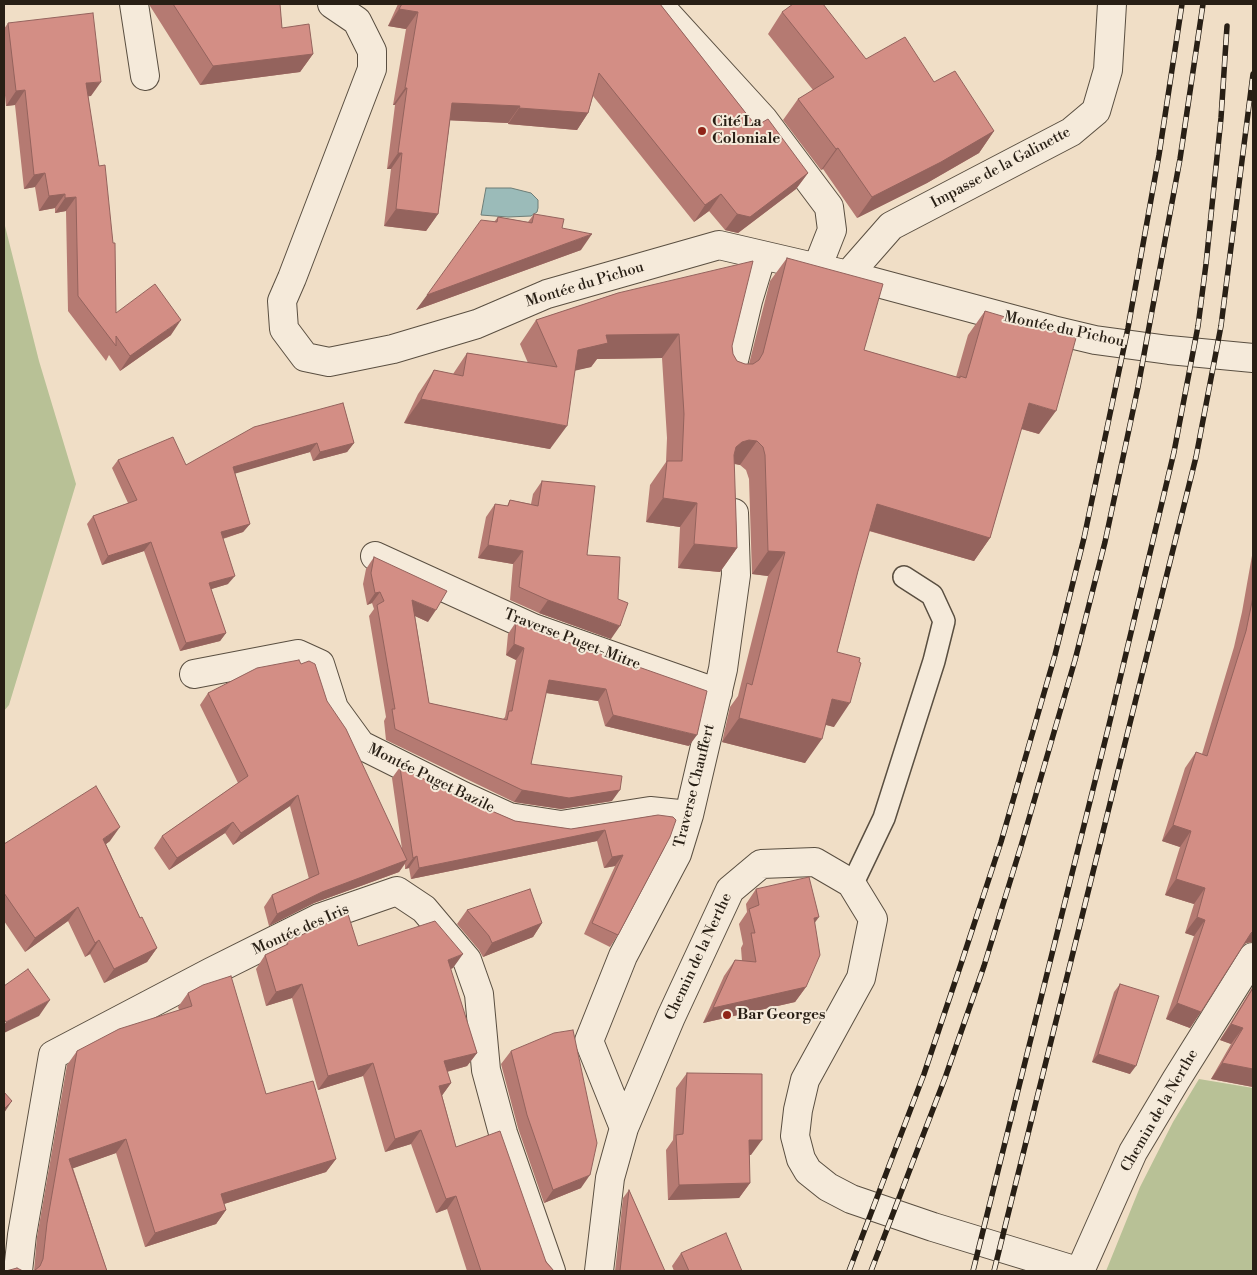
<!DOCTYPE html>
<meta charset="utf-8">
<style>
body{margin:0}
#map{position:relative;width:1257px;height:1275px;overflow:hidden;background:#f0dec6;font-family:"Libre Bodoni",serif}
canvas{display:block}
.frame{position:absolute;inset:0;border:5px solid #281f15;pointer-events:none}
</style>
<div id="map">
<canvas width="1257" height="1275"></canvas>
<div class="frame"></div>
</div>
<script>
const c = document.querySelector('canvas').getContext('2d');
c.lineJoin = 'round';
function fill(path, color) { c.fillStyle = color; c.fill(path, 'evenodd'); }
const toPath = rows => new Path2D(rows.map(r => 'M' + r).join(''));
function trace(path, color, width, dash) { c.strokeStyle = color; c.lineWidth = width; c.lineCap = dash ? 'butt' : 'round'; c.setLineDash(dash || []); c.stroke(path); }
function write(font, color, halo, rows, align = 'center') {
  c.font = font + ' "Libre Bodoni",serif'; c.lineWidth = 4; c.setLineDash([]); c.textBaseline = 'middle'; c.strokeStyle = halo; c.fillStyle = color; for (const [text, x, y, turn = 0] of rows) {
    c.save(); c.translate(x, y); c.rotate((+turn || 0) * Math.PI / 180); c.textAlign = isNaN(turn) ? turn : align; if (halo) c.strokeText(text, 0, 0); c.fillText(text, 0, 0); c.restore();
  }
}
fill(toPath([
 [4,222,39,361,76,484,9,705,4,711],
 [1199,1079,1253,1088,1253,1271,1106,1271,1140,1187,1173,1122]
]), '#b8c196');
const water = toPath([
 [486,188,511,188,531,193,538,200,538,208,537,212,531,216,508,217,481,215,486,188]
]);
fill(water, '#9bbbb9');
trace(water, '#6d7d77', 1);
const lane = toPath([
 [852,885,884,818,934,661,944,621,932,595,904,577]
]);
const street = toPath([
 [134,4,145,76],
 [332,4,357,21,372,51,372,69,292,278,282,301,284,329,305,357,329,362,393,349,477,324,547,294,719,245,848,275,1053,330,1095,340,1169,350,1253,358],
 [658,4,763,119,829,207,832,230,817,268],
 [848,275,891,226,1071,132,1096,111,1108,70,1112,4],
 [731,373,748,301,762,255],
 [375,556,533,628,718,693],
 [194,674,298,654,320,664,334,708,361,745,463,796,509,817,561,825,650,811,689,815],
 [624,1128,589,1041,623,956,677,854,689,815,723,669,736,575,734,513],
 [18,1271,22,1235,53,1055,211,972,319,918,397,891,424,909,467,960,479,994,486,1070,503,1133,551,1271],
 [599,1271,610,1178,624,1128,671,1017,730,890,761,864,815,862,851,883,873,919,861,978,805,1080,798,1110,795,1136,801,1159,808,1171,828,1187,851,1199,933,1227,1077,1271],
 [1080,1271,1133,1152,1176,1080,1253,957]
]);
trace(lane, '#5a4f41', 24);
trace(street, '#5a4f41', 30);
trace(lane, '#f5eada', 21);
trace(street, '#f5eada', 28);
const rail = toPath([
 [849,1271,924,1074,962,961,1001,842,1055,655,1084,538,1128,328,1159,155,1182,4],
 [871,1271,945,1078,984,966,1021,846,1075,660,1105,542,1138,387,1180,159,1203,4],
 [973,1271,1109,725,1174,452,1198,326,1206,264,1221,118,1227,26],
 [994,1271,1196,457,1221,326,1253,74]
]);
trace(rail, '#281f15', 5.5);
trace(rail, '#f5eada', 4, [11]);
fill(toPath([
 [149,4,280,4,282,28,313,54,300,72,200,85,150,6],
 [398,4,660,4,756,126,808,173,796,189,738,233,725,230,709,211,694,222,593,96,588,113,577,130,508,124,508,123,450,120,438,214,426,231,384,226,391,169,387,169,395,105,393,105,406,29,388,26],
 [782,12,866,59,934,82,994,131,979,153,927,183,857,218,823,169,821,170,783,120,798,99,813,90,768,34],
 [8,23,91,96,88,96,116,313,171,335,120,371,109,355,106,361,68,311,66,211,55,213,55,208,39,211,35,187,24,189,15,105,6,106,4,85,4,29],
 [534,214,562,228,581,250,416,310,494,222,498,217,528,222],
 [787,258,864,350,956,377,968,335,985,311,1039,434,1021,429,990,538,974,561,869,531,858,571,837,652,834,727,826,725,805,763,722,742,730,707,738,696,768,576,752,574,749,479,746,470,740,465,734,464,737,548,720,572,678,568,680,527,646,522,650,485,666,462,667,438,662,358,597,359,591,367,575,370,550,449,404,423,418,394,434,370,453,374,467,353,528,363,520,344,536,320,618,293,732,346,733,354,737,361,745,364,749,364,770,281],
 [343,403,354,443,347,452,313,461,310,452,235,473,250,524,243,532,223,539,228,584,211,589,226,633,220,641,180,651,144,551,102,565,87,524,93,516,128,503,112,468,118,460,186,465],
 [542,481,587,555,611,639,539,613,510,600,513,564,478,558,486,517,495,504,507,506,510,500,531,504,533,494],
 [1253,550,1253,942,1246,943,1242,946,1190,1028,1166,1019,1194,936,1185,933,1194,904,1165,895,1180,847,1162,841,1185,768,1196,752,1202,754,1234,647,1242,612],
 [374,557,428,622,415,616,429,703,503,719,505,717,516,660,506,655,508,634,516,622,689,746,605,726,598,701,546,693,531,764,612,801,561,809,514,802,386,740,384,721,386,717,369,616,374,609,372,603,367,605,363,584,366,569],
 [301,664,327,701,402,849,392,778,400,767,464,799,515,821,571,829,658,815,618,935,610,947,584,934,615,866,604,868,597,841,411,879,409,868,405,869,405,864,399,872,314,903,269,926,264,907,272,895,309,879,290,806,233,845,225,833,169,870,154,848,162,836,238,783,200,705,208,693],
 [110,841,106,844,140,918,157,948,147,962,104,983,90,954,85,957,68,921,25,952,4,921,4,844],
 [756,889,815,923,806,987,795,1002,703,1023,724,976,735,960,742,961,741,948,743,944,739,924,747,912,746,904],
 [467,910,542,923,533,937,483,957,479,950,457,924],
 [287,942,358,946,453,968,450,969,477,1053,467,1066,447,1072,451,1083,442,1095,456,1147,554,1271,467,1271,447,1209,436,1213,411,1144,385,1152,363,1076,318,1090,292,998,266,1006,256,969,265,955,286,945],
 [1120,984,1130,1074,1092,1062,1114,992],
 [1253,986,1253,1087,1211,1079,1231,1044,1220,1040],
 [188,993,266,1094,336,1159,326,1172,224,1204,226,1210,216,1224,145,1247,116,1153,73,1168,107,1271,34,1271,37,1237,67,1065,77,1051,179,1010,178,1007],
 [511,1051,581,1188,544,1203,518,1128,501,1064],
 [687,1073,751,1155,749,1155,750,1183,739,1198,668,1200,666,1150,673,1140,676,1088],
 [629,1190,665,1271,615,1271,623,1198],
 [681,1253,742,1271,674,1271,672,1266]
]), '#b57a72');
fill(toPath([
 [399,9,418,12,406,29,388,26],
 [313,54,300,72,200,85,213,66],
 [101,82,91,96,76,98,86,83],
 [405,88,407,88,395,105,393,105],
 [25,90,15,105,6,106,16,91],
 [452,103,520,106,508,123,441,120],
 [519,108,588,113,577,130,508,124],
 [994,131,979,153,927,183,857,218,872,197],
 [838,148,823,169,821,170,836,149],
 [398,153,402,153,391,169,387,169],
 [45,173,35,187,24,189,34,175],
 [808,173,796,189,738,233,725,230,737,214],
 [65,194,55,208,39,211,49,196],
 [721,194,709,211,694,222,705,205],
 [76,197,66,211,55,213,65,198],
 [396,209,438,214,426,231,384,226],
 [592,234,581,250,416,310,427,295],
 [181,320,171,335,120,371,130,356],
 [679,334,662,358,597,359,591,367,561,374,578,350,606,335],
 [421,399,567,426,550,449,404,423],
 [1029,403,1056,411,1039,434,1012,426],
 [749,440,757,441,740,465,732,463,736,447,742,442],
 [317,443,310,452,227,476,233,467],
 [354,443,347,452,313,461,320,452],
 [663,498,697,503,680,527,646,522],
 [877,504,990,538,974,561,860,528],
 [250,524,243,532,215,541,221,532],
 [151,542,144,551,102,565,108,556],
 [694,544,737,548,720,572,678,568],
 [488,545,523,551,513,564,478,558],
 [768,551,785,552,768,576,752,574],
 [235,576,228,584,202,592,209,583],
 [380,592,372,603,367,605,375,593],
 [412,600,436,610,428,622,404,611],
 [548,600,620,626,611,639,539,613],
 [226,633,220,641,180,651,186,643],
 [514,644,524,648,516,660,506,655],
 [549,680,606,689,598,701,540,692],
 [832,699,850,703,834,727,816,722],
 [613,715,697,735,689,746,605,726],
 [739,718,822,739,805,763,722,742],
 [522,790,620,790,612,801,561,809,514,802],
 [298,795,290,806,233,845,241,833],
 [233,822,225,833,169,870,177,858],
 [1173,825,1191,831,1180,847,1162,841],
 [120,827,110,841,94,853,103,839],
 [605,830,597,841,411,879,419,868],
 [623,855,615,866,604,868,612,857],
 [417,856,409,868,405,869,413,858],
 [407,860,399,872,314,903,269,926,277,914,322,892],
 [1176,879,1205,888,1194,904,1165,895],
 [78,907,68,921,25,952,35,938],
 [819,917,808,932,814,918],
 [1197,917,1205,920,1194,936,1185,933],
 [542,923,533,937,483,957,492,943],
 [1253,931,1253,942,1246,943,1240,949],
 [99,940,90,954,85,957,95,943],
 [157,948,147,962,104,983,114,969],
 [463,954,453,968,438,974,448,960],
 [302,984,292,998,266,1006,276,992],
 [806,987,795,1002,703,1023,713,1008],
 [50,1000,39,1016,4,1033,4,1025,6,1022],
 [1177,1003,1201,1012,1190,1028,1166,1019],
 [1231,1024,1243,1028,1231,1044,1220,1040],
 [477,1053,467,1066,435,1075,444,1061],
 [1098,1054,1136,1066,1130,1074,1092,1062],
 [373,1063,363,1076,318,1090,328,1076],
 [1222,1063,1253,1069,1253,1087,1211,1079],
 [451,1083,441,1097,439,1086],
 [12,1101,4,1113,4,1109],
 [421,1130,411,1144,385,1152,395,1139],
 [126,1139,116,1153,60,1173,69,1159],
 [749,1140,762,1140,751,1155,738,1155],
 [336,1159,326,1172,211,1208,221,1194],
 [590,1175,581,1188,544,1203,553,1190],
 [750,1183,739,1198,668,1200,679,1185],
 [456,1196,447,1209,436,1213,446,1199],
 [226,1210,216,1224,145,1247,155,1233]
]), '#94635d');
const building = toPath([
 [173,4,280,4,282,28,309,24,313,54,213,66,173,4],
 [402,4,660,4,756,126,768,119,808,173,750,217,737,214,721,194,705,205,599,73,588,113,519,108,520,106,452,103,438,214,396,209,402,153,398,153,407,88,405,88,418,12,399,9,402,4],
 [793,4,823,4,866,59,905,37,934,82,955,71,994,131,941,162,872,197,838,148,836,149,798,99,834,77,782,12,793,4],
 [93,13,101,82,86,83,99,166,105,165,113,243,115,243,116,313,155,284,181,320,130,356,116,336,116,346,78,296,76,197,65,198,65,194,49,196,45,173,34,175,25,90,16,91,8,23,93,13],
 [534,214,564,219,562,228,592,234,427,295,481,220,497,222,498,217,532,223,534,214],
 [787,258,883,284,864,350,960,378,960,376,966,378,985,311,1076,338,1056,411,1029,403,990,538,877,504,858,571,837,652,860,658,859,662,861,663,850,703,832,699,822,739,739,718,747,683,752,685,785,552,768,551,765,455,763,447,757,441,749,440,742,442,736,447,734,455,737,548,694,544,697,503,663,498,667,461,682,461,684,414,679,334,606,335,608,343,578,350,567,426,421,399,434,370,463,376,467,353,557,367,536,320,618,293,753,261,732,346,733,354,737,361,745,364,753,364,759,360,763,353,787,258],
 [343,403,354,443,320,452,317,443,233,467,250,524,221,532,235,576,209,583,226,633,186,643,151,542,108,556,93,516,137,500,118,460,173,437,186,465,254,427,343,403],
 [542,481,595,486,587,555,620,557,618,599,628,603,620,626,548,600,519,587,523,551,488,545,495,504,508,506,510,500,538,506,542,481],
 [374,557,447,591,436,610,412,600,429,703,507,720,509,711,512,711,524,648,514,644,516,622,536,631,707,691,697,735,613,715,606,689,549,680,531,764,622,776,620,790,569,798,522,790,395,729,392,709,395,709,377,605,384,601,380,592,375,593,371,573,374,557],
 [1253,597,1253,931,1251,933,1201,1012,1177,1003,1205,920,1197,917,1205,888,1176,879,1191,831,1173,825,1196,752,1207,756,1246,631,1253,597],
 [299,660,301,664,309,661,315,664,327,701,346,729,407,860,322,892,277,914,272,895,319,874,298,795,241,833,233,822,177,858,162,836,248,776,208,693,257,668,299,660],
 [400,767,464,799,515,821,571,829,658,815,673,817,676,820,670,837,618,935,592,923,623,855,612,857,605,830,419,868,417,856,413,858,400,767],
 [96,786,120,827,103,839,140,918,142,917,157,948,114,969,99,940,95,943,78,907,35,938,4,893,4,844,96,786],
 [809,877,819,917,814,918,820,955,806,987,713,1008,735,960,756,962,751,933,755,933,749,909,759,905,756,889,809,877],
 [530,889,542,923,492,943,489,936,467,910,530,889],
 [348,914,358,946,435,921,463,954,448,960,477,1053,444,1061,451,1083,439,1086,456,1147,500,1131,546,1262,554,1271,481,1271,456,1196,446,1199,421,1130,395,1139,373,1063,328,1076,302,984,276,992,265,955,288,944,287,942,335,919,348,914],
 [28,969,50,1000,6,1022,4,1019,4,986,28,969],
 [231,976,266,1094,313,1081,336,1159,221,1194,226,1210,155,1233,126,1139,69,1159,107,1271,34,1271,40,1266,43,1259,47,1223,77,1051,119,1029,192,1006,188,993,203,985,231,976],
 [1120,984,1159,996,1136,1066,1098,1054,1120,984],
 [1253,988,1253,1069,1222,1063,1243,1028,1231,1024,1253,988],
 [573,1030,597,1143,590,1175,553,1190,527,1115,511,1051,554,1033,573,1030],
 [687,1073,762,1074,762,1140,749,1140,750,1183,679,1185,676,1135,683,1134,687,1073],
 [4,1092,12,1101,4,1109,4,1092],
 [629,1190,665,1271,620,1271,629,1190],
 [726,1233,742,1271,689,1271,681,1253,726,1233],
 [17,1268,23,1271,6,1271,17,1268]
]);
fill(building, '#d38e85');
trace(building, '#94635d', 1);
for (const [x, y, r, color] of [
 [702,131,5,"#8f2418"],
 [727,1015,5,"#8f2418"]
]) { const dot = new Path2D(); dot.arc(x, y, r, 0, 2 * Math.PI); c.fillStyle = color; c.fill(dot); trace(dot, '#f5eada', 2); }
write('bold 15px', '#281f15', '#f5eada', [
 ["Cité La",712,122],
 ["Coloniale",712,139],
 ["Bar Georges",737,1015]
], 'left');
write('15px', '#281f15', '#f5eada', [
 ["Impasse de la Galinette",1001,168,-28],
 ["Montée du Pichou",585,285,-17],
 ["Montée du Pichou",1064,330,12],
 ["Traverse Puget-Mitre",572,640,21],
 ["Montée Puget Bazile",431,779,26],
 ["Traverse Chauffert",695,786,-76],
 ["Montée des Iris",301,930,-24],
 ["Chemin de la Nerthe",699,957,-65],
 ["Chemin de la Nerthe",1160,1111,-60]
]);
</script>
